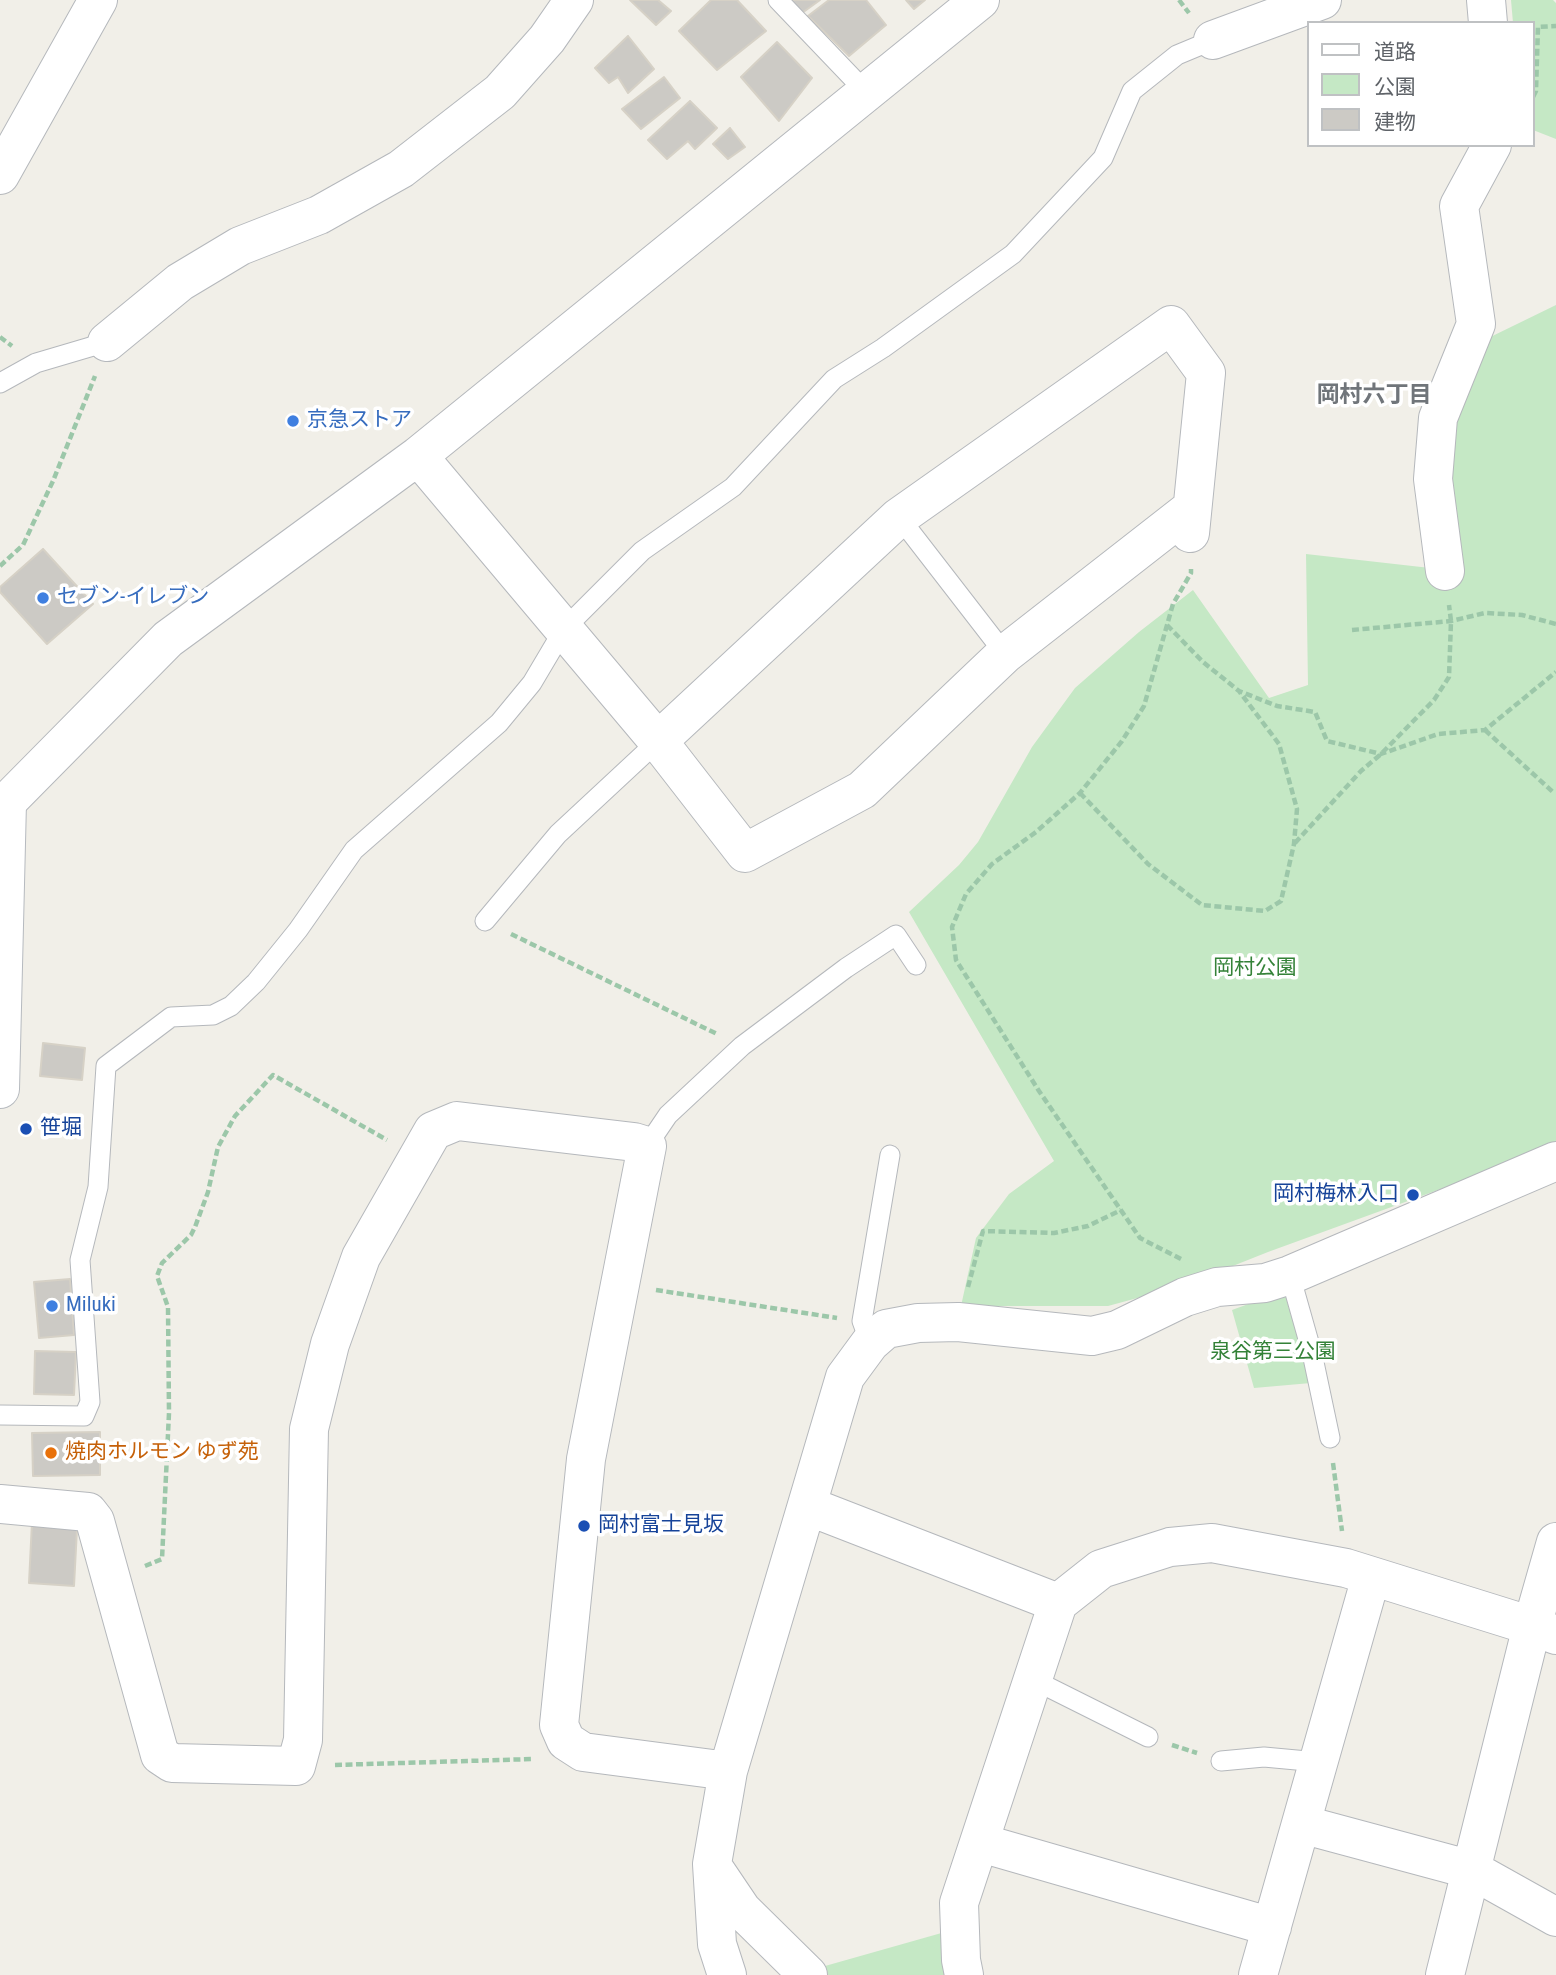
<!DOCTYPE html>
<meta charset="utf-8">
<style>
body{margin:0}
#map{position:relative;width:1556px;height:1975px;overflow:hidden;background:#f1efe8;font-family:"Roboto Condensed","Noto Sans JP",sans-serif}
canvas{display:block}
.legend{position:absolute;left:1307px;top:21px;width:228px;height:126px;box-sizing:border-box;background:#fff;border:2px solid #bfc1c3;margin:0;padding:9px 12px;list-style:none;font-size:21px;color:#5f6368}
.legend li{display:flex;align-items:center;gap:14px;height:35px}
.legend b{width:35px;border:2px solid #bfc1c3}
</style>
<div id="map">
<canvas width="1556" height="1975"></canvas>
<ul class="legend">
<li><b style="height:9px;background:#fff"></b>道路</li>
<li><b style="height:19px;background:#c5e8c5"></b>公園</li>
<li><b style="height:19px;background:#cccac5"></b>建物</li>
</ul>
</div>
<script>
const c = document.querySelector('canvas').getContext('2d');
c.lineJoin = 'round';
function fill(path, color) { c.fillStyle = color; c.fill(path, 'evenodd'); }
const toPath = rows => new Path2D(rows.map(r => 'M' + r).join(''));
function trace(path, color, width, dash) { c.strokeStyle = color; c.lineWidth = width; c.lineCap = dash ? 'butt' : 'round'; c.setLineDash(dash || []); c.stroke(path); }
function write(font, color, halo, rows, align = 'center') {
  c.font = font + ' "Roboto Condensed","Noto Sans JP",sans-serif'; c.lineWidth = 7; c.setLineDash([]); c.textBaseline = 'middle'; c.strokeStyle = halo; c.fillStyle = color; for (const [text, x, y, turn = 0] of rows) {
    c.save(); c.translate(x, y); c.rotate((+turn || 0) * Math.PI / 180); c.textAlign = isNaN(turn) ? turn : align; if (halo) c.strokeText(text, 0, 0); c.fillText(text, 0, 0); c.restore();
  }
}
fill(toPath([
 [1511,0,1553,0,1556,3,1556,139,1533,130,1533,23,1513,23],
 [1556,305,1556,1147,1268,1252,1185,1285,1108,1306,961,1306,976,1238,1009,1194,1054,1161,909,912,959,865,978,842,1032,747,1075,688,1139,632,1193,590,1269,698,1308,685,1306,554,1439,569,1441,447,1474,345],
 [1284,1291,1311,1383,1254,1388,1232,1310],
 [945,1932,949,1975,825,1975,818,1968]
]), '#c5e8c5');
const building = toPath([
 [630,0,658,0,671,11,656,25,630,0],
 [711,0,737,0,766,31,717,70,679,31,711,0],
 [791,0,820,0,802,13,791,0],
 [829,0,866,0,886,25,849,56,808,16,829,0],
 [906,0,925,0,914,9,906,0],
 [628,36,654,69,628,93,618,77,609,83,595,68,628,36],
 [777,42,812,78,779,121,741,77,777,42],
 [664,77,680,98,641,129,622,109,664,77],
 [690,101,717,128,695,149,688,141,667,159,648,140,690,101],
 [730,128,745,147,728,159,713,144,730,128],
 [43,549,93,604,47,644,0,592,0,587,43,549],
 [43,1043,85,1048,82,1080,40,1076,43,1043],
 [70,1279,74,1335,39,1338,34,1282,70,1279],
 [35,1351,76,1352,74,1395,34,1394,35,1351],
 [100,1432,100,1475,33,1476,32,1433,100,1432],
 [32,1522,77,1529,74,1586,29,1583,32,1522]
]);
fill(building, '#cccac5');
trace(building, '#d6d1c6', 2);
const lane = toPath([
 [778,0,865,91],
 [0,383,36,363,107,342],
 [899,517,1005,654],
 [485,921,558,834,658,741],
 [647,1146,668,1115,742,1046,846,968,896,935,916,965],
 [1290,1275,1312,1353,1330,1438],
 [870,1343,862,1321,890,1155],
 [0,1415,84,1416,90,1402,80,1260,98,1187,106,1066,171,1017,213,1015,231,1006,256,982,298,930,354,850,499,723,532,683,564,629,642,551,733,487,834,379,883,348,1013,254,1103,158,1132,91,1177,55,1213,40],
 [1034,1680,1148,1737],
 [1221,1761,1264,1757,1318,1762]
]);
const street = toPath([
 [1486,0,1488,23],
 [1213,40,1322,0],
 [0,175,98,0],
 [107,342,180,282,240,246,319,215,401,169,500,92,547,39,574,0],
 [418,456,658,741,745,853,862,790,1005,654,1192,508],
 [1445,571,1433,479,1438,418,1476,324,1459,206,1492,145],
 [658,741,899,517,1171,325,1206,373,1190,533],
 [7,802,168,639,418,456,980,0],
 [0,1504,88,1512,95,1521,160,1755,172,1763,296,1766,303,1740,309,1429,330,1344,361,1257,433,1131,457,1121,634,1142,647,1146,586,1459,559,1725,566,1741,583,1752,728,1771],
 [808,1506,1058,1603],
 [1301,1824,1472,1870,1556,1917],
 [981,1843,1272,1927],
 [713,1867,742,1910,808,1975],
 [727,1975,717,1944,712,1864,728,1771,845,1377,870,1343,886,1329,918,1323,958,1322,1092,1336,1117,1330,1185,1297,1217,1287,1265,1283,1290,1275,1556,1161],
 [964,1975,961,1960,959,1903,1058,1603,1101,1569,1170,1547,1212,1543,1346,1568,1532,1626,1556,1635],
 [1258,1975,1371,1577],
 [1445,1975,1532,1626,1556,1542]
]);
const secondary = toPath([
 [0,1089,7,802]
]);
trace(lane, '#b5b8bc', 21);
trace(street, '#b5b8bc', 40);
trace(secondary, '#b6babf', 40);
trace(toPath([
 [1179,0,1189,13],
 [1533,97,1536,91,1538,27,1556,26],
 [0,337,12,346],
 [0,566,23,545,53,481,95,376],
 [1167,625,1203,662,1239,691,1277,706,1315,712,1327,741,1381,754,1438,734,1485,730,1556,672],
 [1352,630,1451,621,1485,613,1522,615,1556,624],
 [1485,730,1554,793],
 [1080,793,1148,864,1202,905,1265,911,1281,901,1294,844,1297,809,1279,744,1239,691],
 [1295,843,1361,771,1381,754,1434,700,1449,677,1451,621,1449,605],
 [511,934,717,1034],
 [1181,1259,1140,1238,1039,1091,956,960,952,927,966,894,992,864,1036,832,1080,793,1122,741,1144,706,1173,604,1191,573,1191,569],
 [968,1287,983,1231,1054,1233,1088,1226,1121,1210],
 [656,1290,837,1318],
 [1333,1463,1342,1531],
 [145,1566,162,1559,169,1413,168,1307,157,1276,162,1263,191,1235,195,1227,208,1192,218,1147,235,1116,273,1075,387,1140],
 [1172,1745,1197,1753],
 [335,1765,533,1759]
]), '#9cc7a9', 4.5, [7, 3.5]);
trace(lane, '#fff', 19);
trace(street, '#fff', 38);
trace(secondary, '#fff', 38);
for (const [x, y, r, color] of [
 [293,421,7,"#3f7fe0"],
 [43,598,7,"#3f7fe0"],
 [26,1129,7,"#1a4fb4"],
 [1413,1195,7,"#1a4fb4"],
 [52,1306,7,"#3f7fe0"],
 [51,1453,7,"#e8710a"],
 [584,1526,7,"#1a4fb4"]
]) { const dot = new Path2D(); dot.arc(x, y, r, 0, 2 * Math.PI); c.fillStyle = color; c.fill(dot); trace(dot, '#fff', 2.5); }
write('21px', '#366cbe', '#fff', [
 ["京急ストア",307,421],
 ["セブン-イレブン",57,598],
 ["Miluki",66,1306]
], 'left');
write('21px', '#348238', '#fff', [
 ["岡村公園",1255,969],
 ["泉谷第三公園",1273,1353]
]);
write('21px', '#164399', '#fff', [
 ["笹堀",40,1129],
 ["岡村梅林入口",1399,1195,"right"],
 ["岡村富士見坂",598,1526]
], 'left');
write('21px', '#c56008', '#fff', [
 ["焼肉ホルモン ゆず苑",65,1453]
], 'left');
write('bold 23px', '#70757a', '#fff', [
 ["岡村六丁目",1374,396]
]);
</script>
